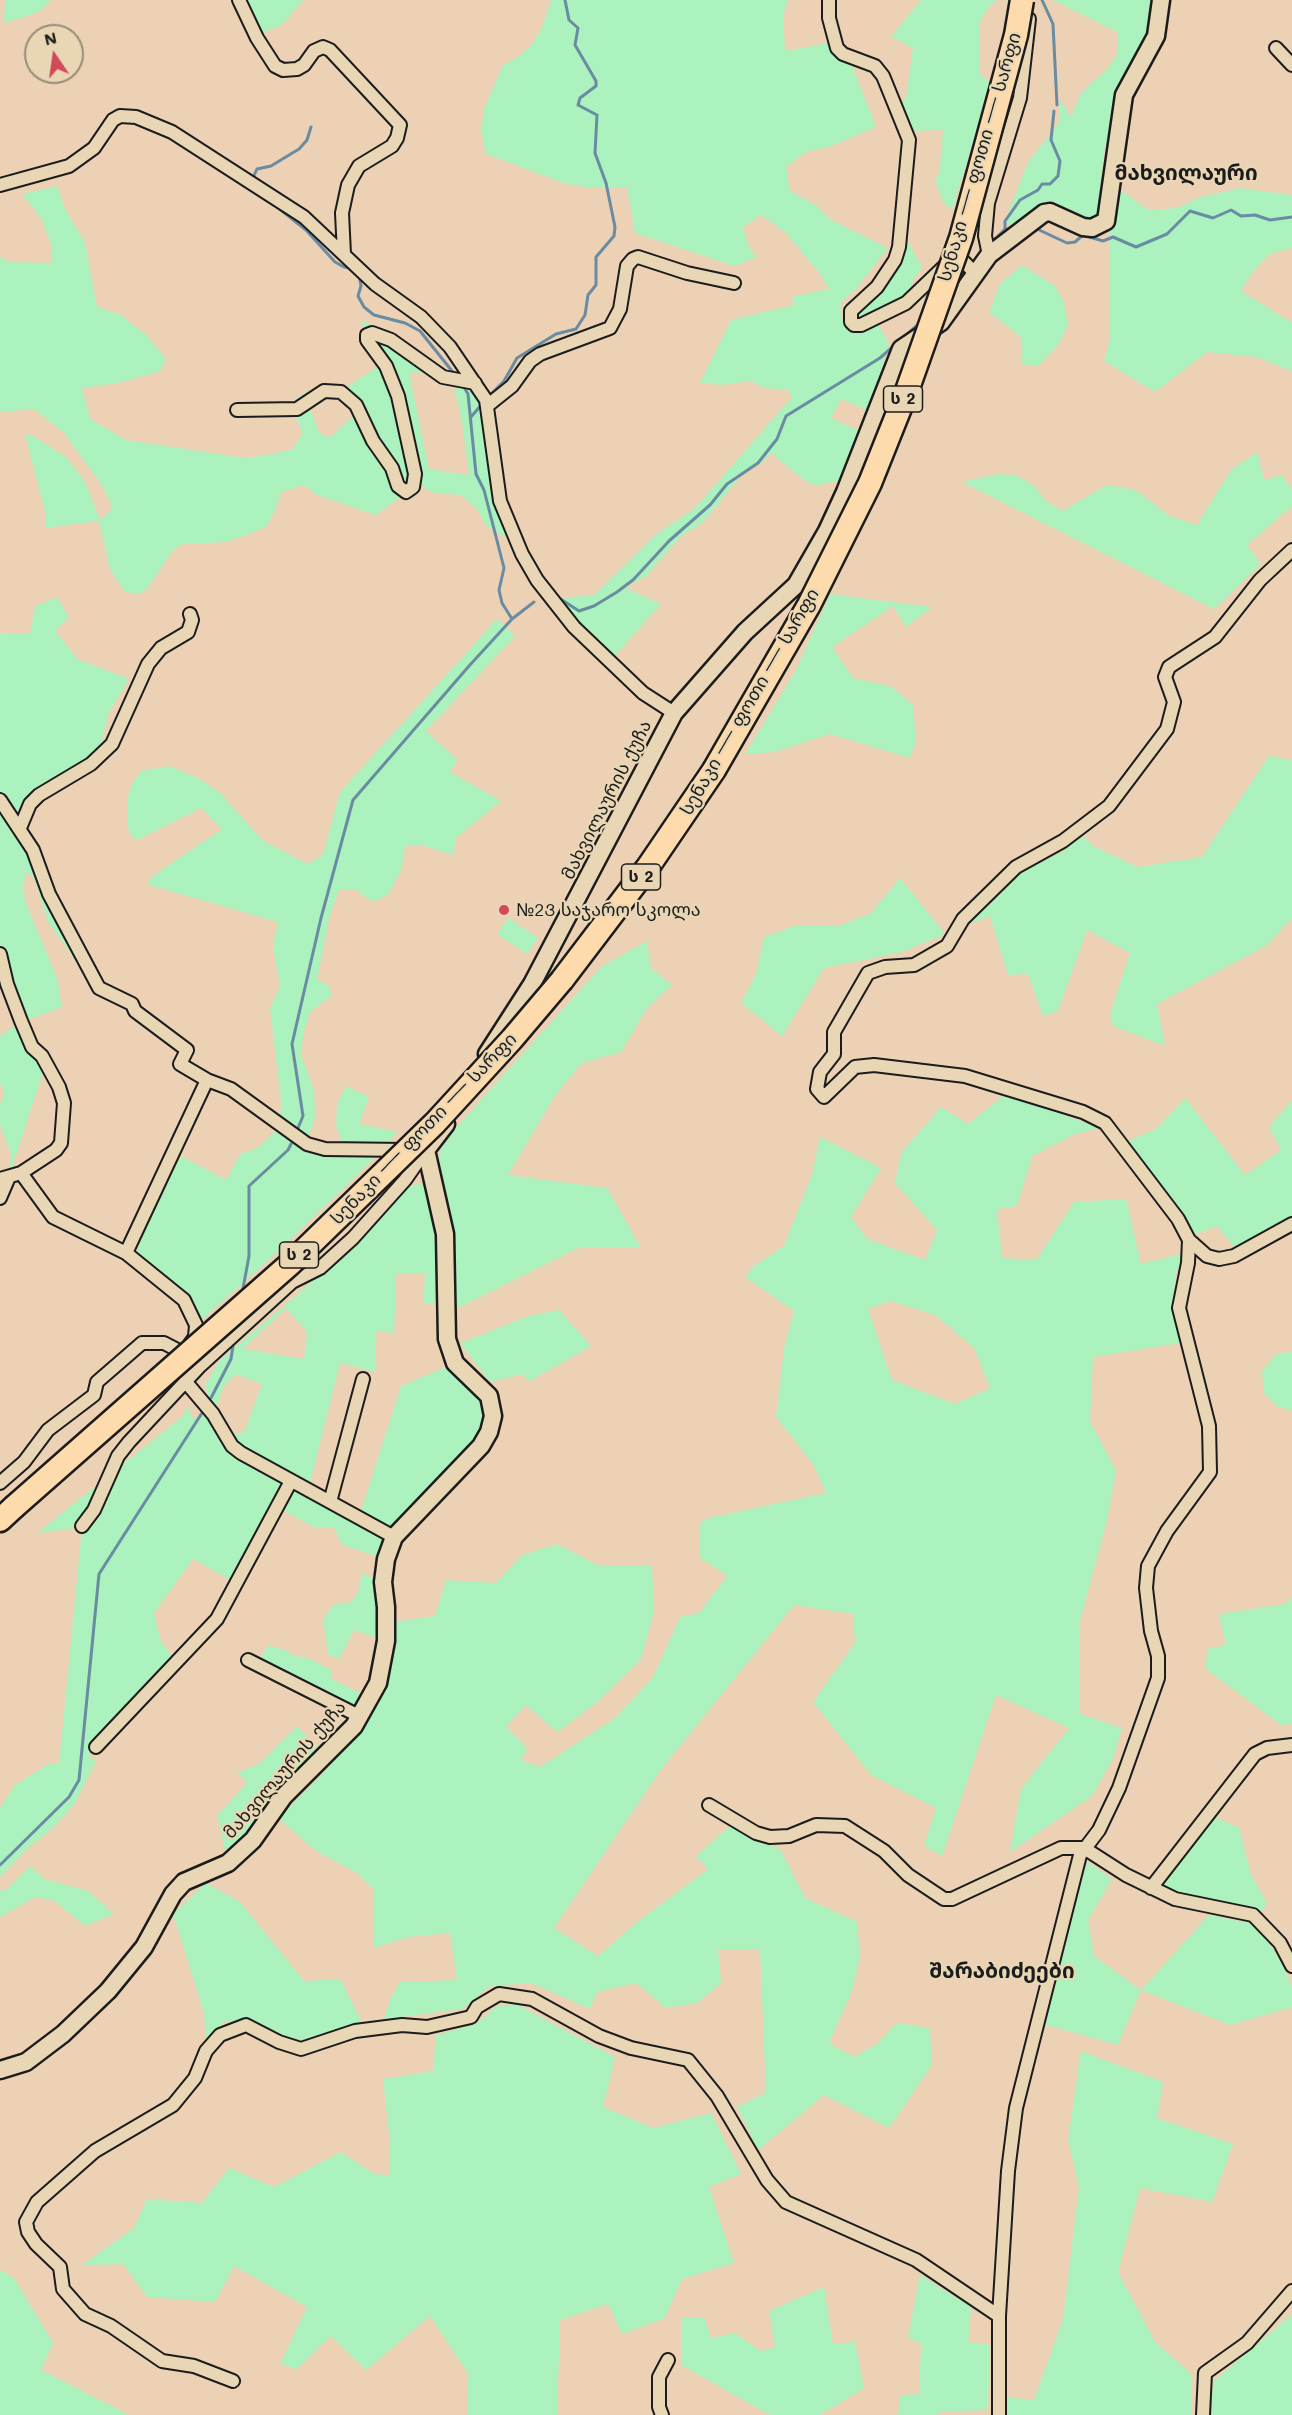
<!DOCTYPE html>
<meta charset="utf-8">
<style>
body{margin:0}
#map{position:relative;width:1292px;height:2415px;overflow:hidden;background:#ecd1b5;font-family:Mali,sans-serif}
canvas{display:block}
.north{position:absolute;left:24px;top:24px;width:60px;height:60px;box-sizing:border-box;background:#e9d6b4;border:2px solid #978c77;border-radius:50%;rotate:347deg;font-size:16px;font-weight:700;line-height:24px;text-align:center;color:#1c1c1c}
.north::after{content:'';display:block;margin:auto;width:21px;height:27px;background:#d1495b;clip-path:polygon(50% 0,100% 100%,50% 72%,0 100%)}
</style>
<div id="map">
<canvas width="1292" height="2415"></canvas>
<div class="north">N</div>
</div>
<script>
const c = document.querySelector('canvas').getContext('2d');
c.lineJoin = 'round';
function fill(path, color) { c.fillStyle = color; c.fill(path, 'evenodd'); }
const toPath = rows => new Path2D(rows.map(r => 'M' + r).join(''));
function trace(path, color, width, dash) { c.strokeStyle = color; c.lineWidth = width; c.lineCap = dash ? 'butt' : 'round'; c.setLineDash(dash || []); c.stroke(path); }
function write(font, color, halo, rows, align = 'center') {
  c.font = font + ' Mali,"Noto Sans Georgian",sans-serif'; c.lineWidth = 4.5; c.setLineDash([]); c.textBaseline = 'middle'; c.strokeStyle = halo; c.fillStyle = color; for (const [text, x, y, turn = 0] of rows) {
    c.save(); c.translate(x, y); c.rotate((+turn || 0) * Math.PI / 180); c.textAlign = isNaN(turn) ? turn : align; if (halo) c.strokeText(text, 0, 0); c.fillText(text, 0, 0); c.restore();
  }
}
fill(toPath([
 [5,0,51,0,39,12,4,23],
 [247,0,303,0,282,25,262,33],
 [551,0,788,0,783,15,785,51,829,43,837,55,850,60,876,127,829,147,806,152,786,167,790,191,814,204,833,221,888,248,855,290,840,303,842,319,851,317,880,281,903,233,922,267,912,282,906,309,875,319,889,343,869,411,841,399,831,418,862,432,845,479,815,486,801,478,771,453,763,462,744,472,703,522,680,537,646,576,625,588,661,604,609,662,558,609,559,598,594,595,655,535,695,508,792,397,788,390,764,388,751,381,721,385,700,383,731,320,794,305,792,297,832,288,828,288,821,275,785,232,761,215,743,227,749,248,757,257,734,266,635,233,627,188,585,187,566,184,486,154,481,130,484,109,503,65,518,57,533,43,543,25],
 [921,0,997,0,991,4,979,23,980,74,991,84,952,210,943,202,935,180,939,173,943,130,901,131,895,113,906,97,913,48,891,37],
 [1053,0,1160,0,1159,15,1105,146,1100,187,1102,214,1096,222,1049,212,1019,233,1005,221,1028,162,1059,123,1060,99,1071,117,1081,93,1108,68,1118,53,1117,32],
 [1114,185,1148,210,1177,208,1200,197,1240,188,1292,195,1292,248,1270,254,1252,273,1241,291,1292,323,1292,371,1256,357,1207,352,1155,392,1104,361,1109,343,1109,228],
 [57,186,65,209,85,243,97,307,121,315,146,335,166,359,160,371,123,382,82,388,90,419,126,440,245,458,272,454,293,449,302,434,298,421,286,410,296,399,311,389,311,411,319,433,330,437,359,411,342,390,387,361,360,320,382,329,434,372,409,373,429,469,469,475,462,422,453,380,476,385,488,411,511,540,486,526,477,509,461,495,434,493,406,477,400,497,376,515,317,495,304,485,281,492,275,511,266,527,227,542,183,544,173,550,147,589,139,594,125,592,110,570,99,521,45,528,46,516,25,434,33,436,67,458,85,482,100,520,113,508,101,484,64,433,34,409,0,412,0,256,6,262,52,263,52,247,41,218,22,194],
 [1022,265,1055,286,1064,303,1068,325,1058,345,1038,366,1021,364,1022,338,989,312,1000,284],
 [1257,452,1264,480,1282,475,1292,490,1292,506,1247,545,1261,564,1214,609,962,482,998,474,1016,475,1034,486,1046,501,1062,511,1107,485,1135,490,1170,516,1197,525,1231,470],
 [830,594,932,607,906,627,893,606,832,647,853,678,892,687,913,705,916,741,910,758,830,734,774,752,745,754,795,672],
 [57,597,69,618,55,630,77,659,129,679,109,712,98,756,43,789,20,828,88,963,80,967,48,922,34,878,26,872,25,883,22,882,25,901,57,978,62,1007,22,1022,46,1063,9,1177,11,1154,0,1125,0,1106,4,1091,0,1084,0,1036,21,1021,0,954,0,633,30,634,35,606],
 [497,619,515,636,426,731,457,760,450,772,501,801,456,838,453,855,421,845,405,846,402,868,388,895,373,902,354,889,339,890,330,914,317,980,328,985,332,995,310,1012,303,1035,301,1055,314,1090,315,1116,307,1144,344,1148,336,1126,337,1104,346,1086,369,1097,359,1124,397,1132,383,1150,271,1258,200,1321,138,1261,136,1242,181,1156,226,1180,240,1154,257,1148,280,1127,281,1101,270,1008,280,987,273,947,278,922,146,884,154,875,222,829,201,808,135,841,127,827,127,800,132,784,141,771,169,766,198,778,219,792,263,841,308,864,323,854,340,792],
 [1269,756,1292,760,1292,918,1267,945,1157,1004,1165,1046,1113,1026,1110,1014,1130,953,1087,930,1058,1011,1043,1016,1028,974,1008,975,990,916,967,925,1015,876,1063,851,1083,836,1093,846,1137,867,1202,857],
 [900,878,945,934,902,952,824,968,782,1036,741,1003,756,974,764,937,797,925,841,925,871,913],
 [508,918,538,938,527,954,497,934],
 [647,941,651,968,672,985,647,1008,621,1052,582,1063,556,1094,508,1175,607,1188,641,1248,578,1248,458,1308,453,1282,453,1233,438,1182,441,1144,602,966],
 [1007,1093,1098,1128,1073,1135,1032,1156,1017,1206,997,1209,1002,1258,1036,1260,1074,1202,1126,1199,1141,1264,1184,1253,1176,1273,1173,1310,1180,1343,1093,1357,1090,1421,1116,1471,1107,1520,1080,1621,1080,1714,1122,1728,1113,1758,1093,1795,1010,1852,1021,1789,1069,1728,996,1695,942,1856,924,1846,936,1808,871,1775,813,1702,855,1643,853,1614,794,1605,662,1768,554,1928,598,1956,637,1922,708,1869,696,1856,731,1825,752,1840,780,1849,805,1898,857,1922,860,1956,852,1991,829,2043,854,2057,877,2044,897,2023,930,2028,932,2065,889,2128,824,2095,758,2150,737,2107,766,2092,760,1950,718,1950,721,1983,697,2003,666,2008,636,1983,597,1992,590,2009,531,1983,490,1986,463,2009,384,2019,391,1997,400,1982,457,1980,450,1933,409,1937,373,1948,373,1889,357,1873,316,1851,278,1818,319,1777,358,1732,394,1622,435,1616,446,1580,496,1583,522,1555,557,1544,598,1565,652,1566,654,1611,641,1659,595,1704,557,1732,526,1705,506,1726,527,1748,521,1760,540,1767,615,1718,653,1677,680,1617,699,1613,727,1576,699,1557,699,1525,708,1518,826,1493,813,1464,776,1417,784,1348,794,1311,745,1277,754,1266,784,1246,812,1174,820,1137,881,1168,851,1217,867,1239,925,1260,937,1230,895,1183,901,1153,941,1107,968,1124],
 [890,1301,935,1315,974,1348,990,1388,955,1404,892,1380,868,1309],
 [1185,1098,1245,1175,1281,1150,1269,1127,1292,1100,1292,1216,1235,1248,1217,1226,1194,1235,1128,1141,1156,1129],
 [433,1183,445,1305,423,1303,425,1274,396,1273,394,1333,376,1331,375,1372,340,1363,308,1491,359,1517,401,1386,455,1363,493,1416,386,1559,342,1545,334,1528,316,1528,277,1507,236,1583,193,1559,154,1613,160,1639,176,1663,89,1756,96,1761,75,1803,55,1826,28,1848,0,1877,0,1808,15,1785,48,1764,59,1764,82,1527,37,1533,183,1416,188,1406,192,1418,213,1414,205,1385,220,1360,298,1294,354,1242,405,1186],
 [286,1308,307,1332,304,1359,243,1349],
 [235,1374,262,1384,244,1432,226,1435,213,1414,224,1386],
 [559,1310,591,1346,528,1382,523,1374,490,1382,460,1343,529,1316],
 [1292,1351,1292,1410,1278,1407,1264,1393,1262,1371,1275,1355],
 [362,1573,383,1582,386,1641,354,1630,339,1659,328,1654,323,1619,333,1605,351,1602,358,1592],
 [1292,1597,1292,1724,1281,1725,1206,1669,1207,1649,1226,1645,1219,1614,1285,1604],
 [268,1645,287,1651,293,1656,306,1657,333,1671,330,1678,370,1698,359,1716,257,1664],
 [297,1726,325,1755,228,1863,217,1816,248,1782,237,1773,259,1764],
 [1201,1811,1239,1828,1251,1875,1267,1903,1261,1913,1234,1904,1196,1902,1149,1881],
 [1087,1862,1112,1879,1088,1920,1094,1956,1141,1990,1209,1915,1255,1924,1261,1930,1281,1962,1292,1987,1292,2007,1230,2025,1141,1990,1118,2045,1043,2024,1056,1963],
 [30,1866,44,1879,88,1891,114,1914,85,1926,53,1900,35,1897,0,1917,0,1889,3,1892],
 [206,1883,239,1901,304,1981,340,1979,363,2024,297,2041,247,2019,224,2022,206,2040,204,2013,173,1914],
 [516,2004,615,2057,603,2107,653,2128,711,2113,741,2174,709,2187,734,2263,682,2279,665,2318,622,2334,608,2304,560,2320,557,2415,468,2415,467,2372,430,2316,366,2370,331,2336,297,2369,280,2364,307,2307,234,2266,215,2302,147,2297,123,2264,82,2265,134,2228,147,2199,202,2203,229,2168,274,2187,341,2152,374,2174,389,2175,390,2144,383,2079,433,2071,436,2035,476,2024,497,2006],
 [1081,2051,1163,2082,1157,2118,1233,2144,1212,2202,1140,2188,1118,2272,1155,2342,1191,2374,1191,2415,1004,2415,1005,2397,1034,2400,1063,2319,1079,2187,1068,2140],
 [0,2270,14,2278,53,2343,41,2370,129,2415,0,2415],
 [920,2275,971,2307,968,2342,990,2345,988,2410,939,2412,938,2415,898,2415,900,2395,919,2394,921,2344,908,2337],
 [824,2287,833,2344,855,2342,864,2388,820,2415,770,2415,681,2365,681,2318,704,2317,711,2338,735,2333,761,2351,775,2347,769,2311],
 [1292,2314,1292,2415,1208,2415,1214,2381]
]), '#abf2be');
trace(toPath([
 [1042,0,1053,24,1057,105],
 [252,180,257,169,271,166,299,149,307,140,311,127],
 [272,203,306,230,335,262,344,267,351,268],
 [1035,228,1067,243,1075,242,1083,235,1103,241,1113,237,1136,247,1167,234,1190,211,1213,218,1231,210,1241,216,1255,215,1270,220,1292,217],
 [1005,229,1005,221,1020,200,1038,190,1042,184,1050,184,1058,176,1060,161,1051,140,1054,111],
 [995,239,1005,229,1011,229],
 [359,274,361,286,358,296,364,307,374,315,405,323,420,331,456,376],
 [956,282,967,269],
 [462,384,468,394,476,474,484,490,504,568,499,590,502,603,512,619],
 [488,397,504,381,517,358,556,334,576,329,585,315,588,295,596,285,596,257,614,236,615,227,606,183,595,153,597,115,578,105,580,98,596,86,596,81,575,45,578,28,569,20,565,0],
 [471,417,482,404],
 [559,598,579,611,594,606,617,592,633,580,669,541,710,505,727,484,758,463,777,439,786,416,880,358,922,321],
 [298,1128,303,1116,292,1044,321,918,353,800,469,666,512,619,534,602],
 [242,1294,249,1256,249,1186,288,1150,291,1144],
 [211,1398,231,1359,234,1339],
 [0,1865,69,1797,79,1780,99,1574,202,1413]
]), '#698ca3', 3);
const street = toPath([
 [239,0,257,38,275,66,283,70,297,69,304,65,314,51,323,47,330,50,400,125,397,138,392,146,359,166,348,185,342,213,344,254],
 [829,0,829,18,837,48,843,54,875,66,883,76,909,140,899,247,895,260,877,287,851,311,851,322,854,325,861,325,906,303,953,258,959,257,975,273],
 [1276,48,1292,65],
 [0,185,69,166,94,148,113,120,120,116,136,117,172,132,304,217,375,284,421,317,450,347,486,400,500,501,522,554,537,580,574,627,643,693,674,713],
 [989,255,985,236,988,203,1020,98,1029,19],
 [487,406,512,386,530,361,540,354,610,328,620,309,627,266,633,259,638,257,687,273,734,283],
 [237,410,297,409,324,391,341,392,356,405,373,441,392,468,398,486,406,492,413,487,415,474,398,396,386,366,367,340,367,335,372,333,391,340,443,377,475,383],
 [0,800,33,850,49,894,99,988,132,1004,135,1011,187,1050,180,1064,207,1080,231,1089,307,1144,325,1149,406,1150],
 [20,828,30,804,39,795,91,764,112,744,148,664,161,648,188,632,192,620,190,614],
 [0,954,7,984,21,1021,32,1047,42,1056,59,1087,64,1103,61,1143,56,1150,21,1173],
 [0,1179,21,1173,53,1217,126,1253,184,1300,196,1325,195,1337,190,1344],
 [0,1198,9,1177],
 [1189,1240,1207,1256,1219,1259,1234,1256,1292,1224],
 [126,1253,207,1080],
 [185,1381,213,1414,232,1446,241,1453,394,1537],
 [0,1483,24,1462,48,1430,94,1395,97,1382,142,1343,164,1343,189,1356],
 [330,1502,363,1379],
 [82,1526,94,1510,118,1456,129,1442,200,1366,292,1282,320,1268,353,1238,405,1180,426,1150],
 [248,1660,359,1716],
 [96,1747,217,1619,291,1481],
 [709,1805,756,1833,770,1837,789,1836,816,1825,845,1826,884,1851,908,1875,944,1899,952,1899,1061,1848,1084,1848,1126,1875,1175,1899,1253,1915,1280,1943,1292,1966],
 [1151,1888,1255,1754,1267,1748,1292,1745],
 [233,2381,194,2366,162,2361,111,2326,85,2314,63,2289,60,2267,36,2244,28,2232,26,2222,37,2202,95,2151,173,2105,195,2078,206,2051,220,2035,246,2025,279,2042,301,2049,355,2031,402,2025,427,2027,471,2017,477,2007,499,1994,532,1999,599,2036,631,2048,688,2060,717,2096,767,2180,786,2202,916,2260,999,2316],
 [662,2415,659,2407,659,2377,668,2360],
 [999,2415,999,2316,1008,2171,1016,2108,1080,1855,1099,1830,1119,1788,1158,1678,1158,1656,1151,1631,1146,1588,1148,1566,1167,1531,1210,1472,1209,1426,1179,1308,1188,1263,1189,1240,1178,1219,1105,1123,1083,1112,965,1076,874,1065,855,1067,824,1097,817,1089,820,1072,834,1054,834,1032,868,973,885,967,914,965,947,946,963,919,1016,867,1063,841,1109,806,1167,729,1174,702,1165,677,1169,667,1215,637,1260,580,1292,550],
 [1203,2415,1205,2373,1247,2343,1292,2291]
]);
const secondary = toPath([
 [487,1054,532,984,674,713,745,632,796,585,827,531,845,492,901,349,941,322,989,255,1044,213,1050,212,1083,227,1092,228,1106,221,1124,95,1156,36,1161,0],
 [0,2070,26,2062,63,2034,108,1991,144,1947,173,1894,184,1882,228,1863,253,1840,284,1796,354,1726,378,1683,386,1641,386,1607,383,1582,386,1559,394,1537,481,1446,489,1432,493,1416,489,1396,455,1363,447,1339,445,1234,426,1150,446,1124]
]);
const highway = toPath([
 [562,980,648,867,714,770],
 [0,1520,14,1507]
]);
trace(street, '#1c1c1c', 16);
trace(secondary, '#1c1c1c', 21);
trace(highway, '#1c1c1c', 27);
trace(street, '#e9d6b4', 12);
trace(secondary, '#e9d6b4', 16);
trace(highway, '#fedbac', 22);
const highwayBridge = toPath([
 [714,770,809,605,870,483,908,388,961,238,1016,35,1022,0],
 [14,1507,290,1264,435,1123,512,1039,562,980]
]);
trace(highwayBridge, '#1c1c1c', 27, []);
trace(highwayBridge, '#fedbac', 22);
for (const [x, y, r, color] of [
 [504,910,6,"#d1495b"]
]) { const dot = new Path2D(); dot.arc(x, y, r, 0, 2 * Math.PI); c.fillStyle = color; c.fill(dot); trace(dot, '#e9d6b4', 2); }
for (const [x, y, w] of [
 [903,399,39],
 [641,877,39],
 [299,1255,39]
]) { const box = new Path2D(); box.roundRect(x - w / 2, y - 13, w, 26, 4.5); c.fillStyle = '#e9d6b4'; c.fill(box); trace(box, '#1c1c1c', 1.5); }
write('bold 16px', '#1c1c1c', null, [
 ["ს 2",903,399],
 ["ს 2",641,877],
 ["ს 2",299,1255]
]);
write('18px', '#1c1c1c', '#e9d6b4', [
 ["სენაკი — ფოთი — სარფი",980,157,-74],
 ["სენაკი — ფოთი — სარფი",750,702,-60],
 ["მახვილაურის ქუჩა",607,800,-63],
 ["სენაკი — ფოთი — სარფი",424,1129,-46],
 ["მახვილაურის ქუჩა",285,1770,-49]
]);
write('18px', '#1c1c1c', '#e9d6b4', [
 ["№23 საჯარო სკოლა",516,910]
], 'left');
write('bold 21px', '#1c1c1c', '#e9d6b4', [
 ["მახვილაური",1186,174],
 ["შარაბიძეები",1002,1972]
]);
</script>
